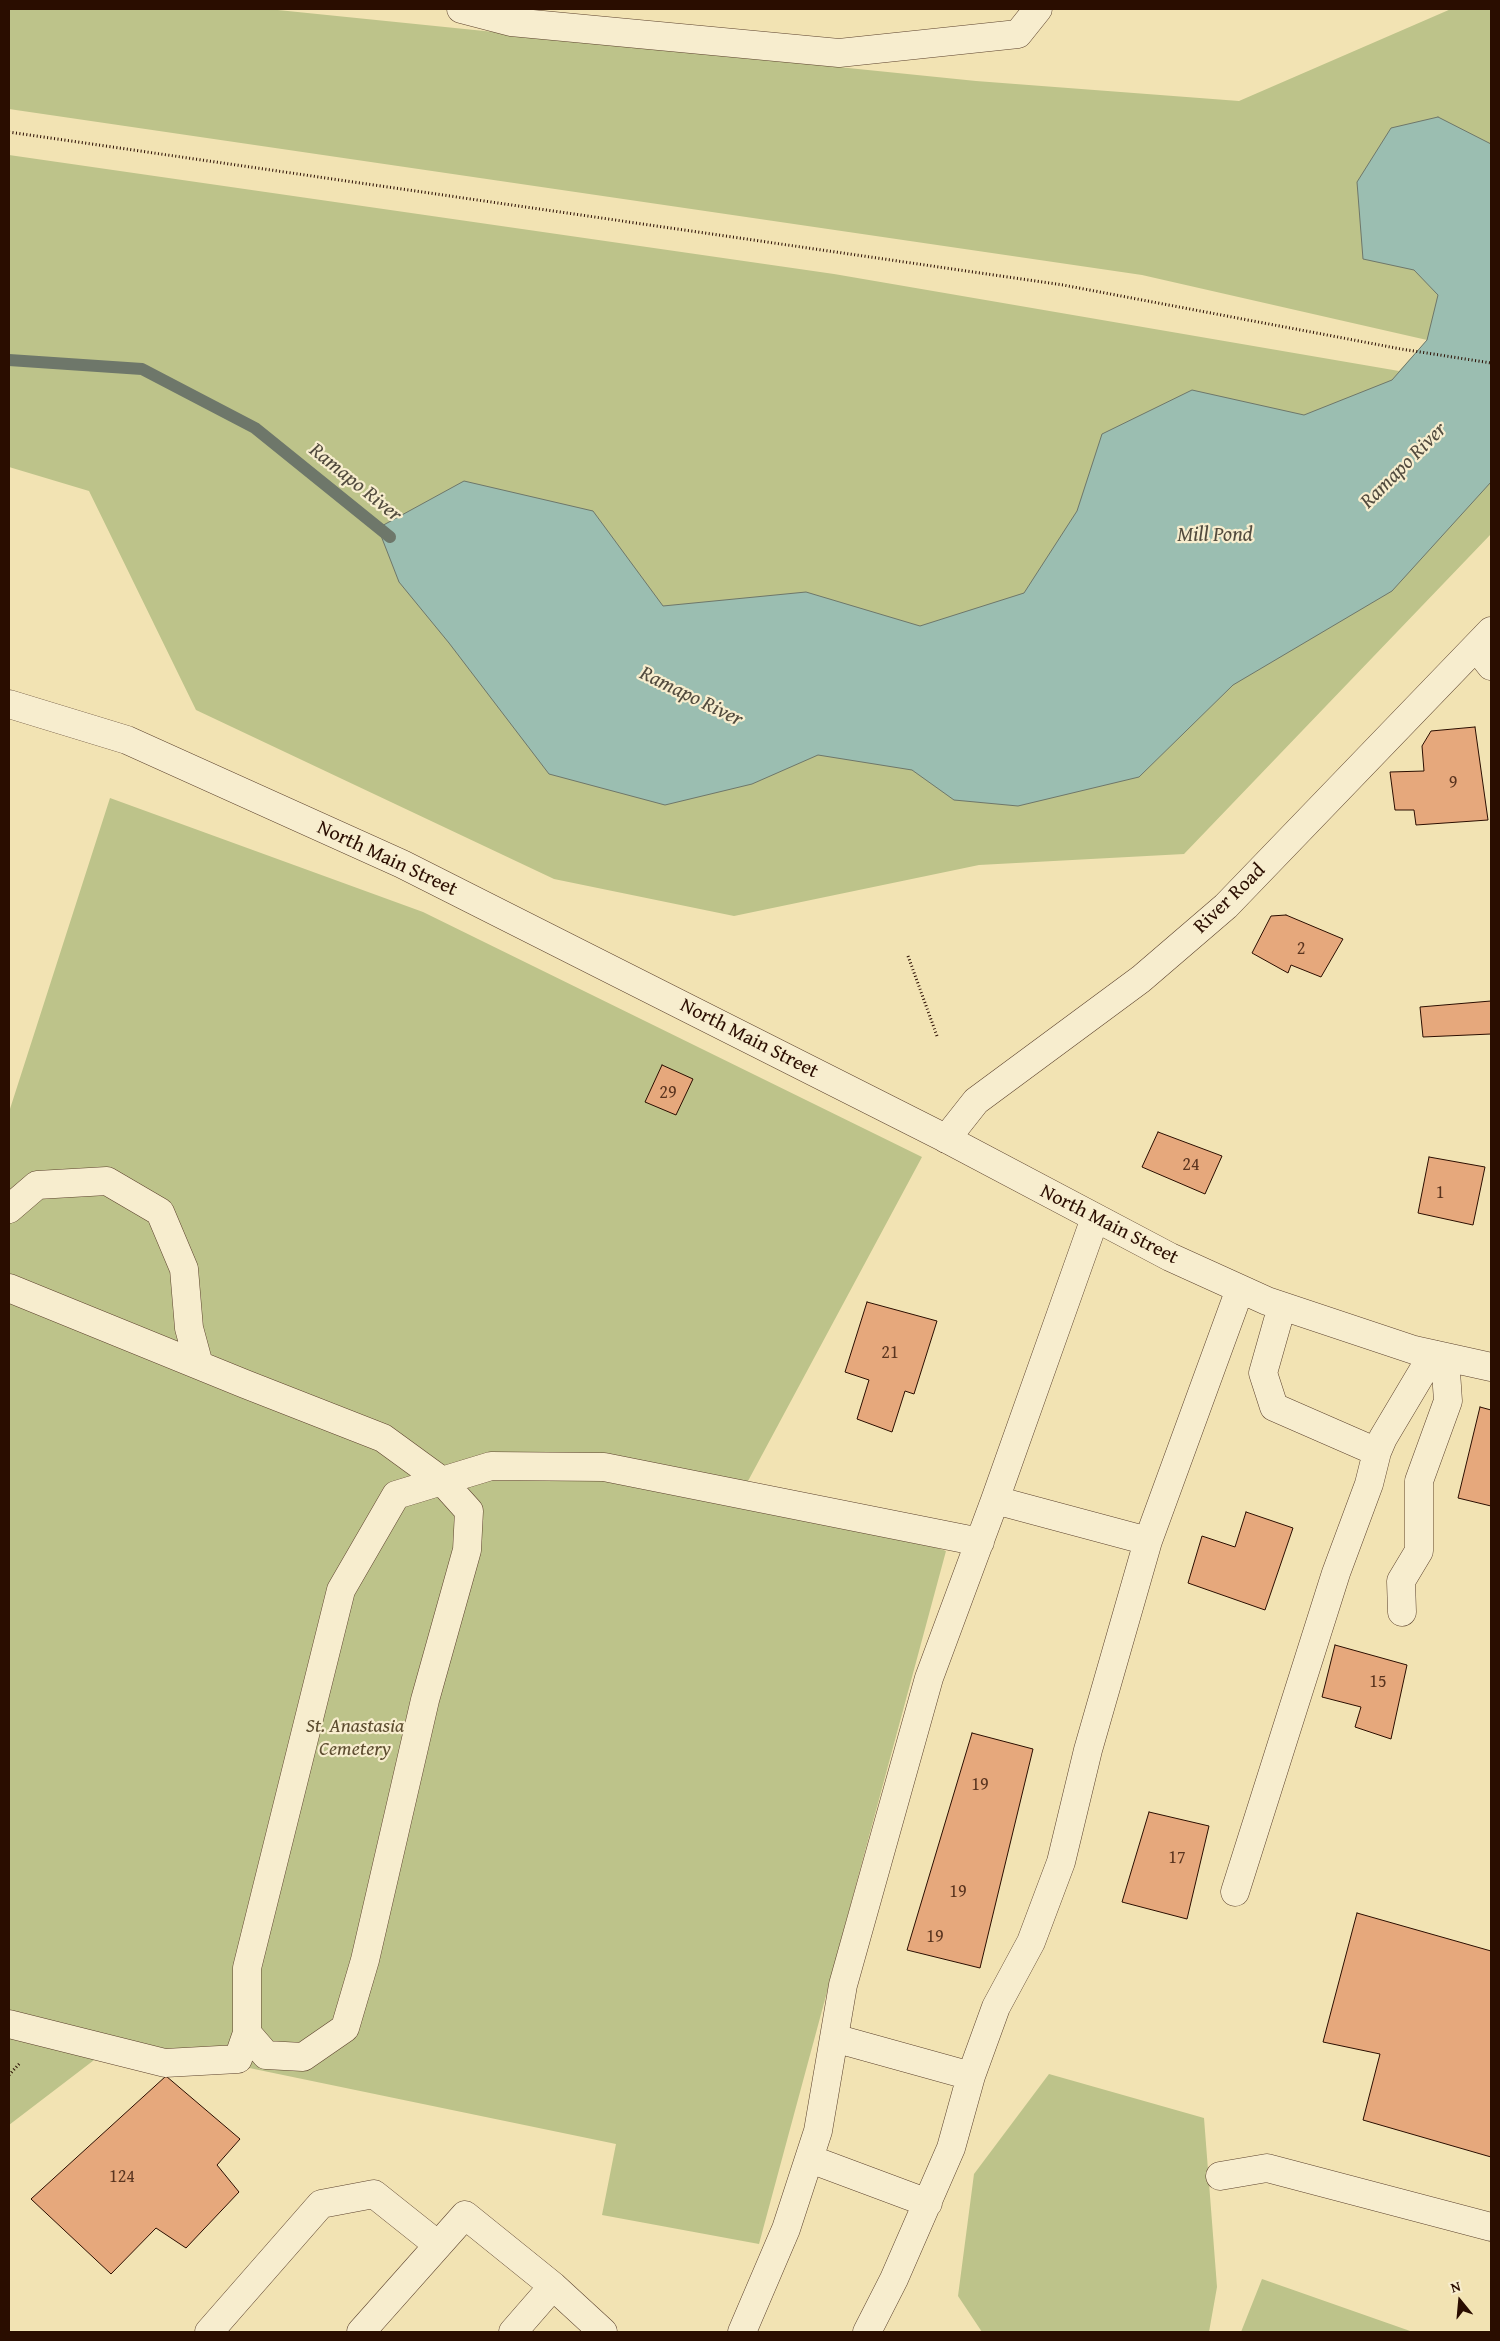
<!DOCTYPE html>
<style>
body{margin:0}
#map{position:relative;width:1500px;height:2341px;overflow:hidden;background:#f2e3b3;font-family:"Gentium Book Plus",serif}
canvas{display:block}
.frame{position:absolute;inset:0;border:10px solid #2a0d00;pointer-events:none}
.north{position:absolute;left:1435px;top:2276px;width:50px;height:50px;-webkit-text-stroke:4px #f7edce;paint-order:stroke;rotate:343deg;font-size:14px;font-weight:700;line-height:20px;text-align:center;color:#2a0d00}
.north::after{content:'';display:block;margin:auto;width:18px;height:22px;background:#2a0d00;clip-path:polygon(50% 0,100% 100%,50% 72%,0 100%)}
</style>
<div id="map">
<canvas width="1500" height="2341"></canvas>
<div class="frame"></div>
<div class="north">N</div>
</div>
<script>
const c = document.querySelector('canvas').getContext('2d');
c.lineJoin = 'round';
function fill(path, color) { c.fillStyle = color; c.fill(path, 'evenodd'); }
const toPath = rows => new Path2D(rows.map(r => 'M' + r).join(''));
function trace(path, color, width, dash) { c.strokeStyle = color; c.lineWidth = width; c.lineCap = dash ? 'butt' : 'round'; c.setLineDash(dash || []); c.stroke(path); }
function write(font, color, halo, rows, align = 'center') {
  c.font = font + ' "Gentium Book Plus",serif'; c.lineWidth = 4.5; c.setLineDash([]); c.textBaseline = 'middle'; c.strokeStyle = halo; c.fillStyle = color; for (const [text, x, y, turn = 0] of rows) {
    c.save(); c.translate(x, y); c.rotate((+turn || 0) * Math.PI / 180); c.textAlign = isNaN(turn) ? turn : align; if (halo) c.strokeText(text, 0, 0); c.fillText(text, 0, 0); c.restore();
  }
}
fill(toPath([
 [9,9,268,9,976,81,1239,101,1451,9,1491,9,1491,534,1184,854,979,865,734,916,554,879,196,710,89,491,9,467,9,155,834,274,1399,371,1427,340,1142,275,9,109],
 [110,798,423,912,922,1157,748,1481,946,1551,759,2244,602,2215,616,2144,119,2041,9,2125,9,1112],
 [1049,2074,1204,2118,1217,2287,1209,2332,982,2332,958,2296,974,2174],
 [1262,2279,1413,2332,1241,2332]
]), '#bdc38a');
const water = toPath([
 [1438,117,1491,144,1491,482,1392,591,1233,685,1139,777,1018,806,954,800,912,770,818,755,752,784,665,805,549,774,449,643,399,582,378,528,464,481,593,511,663,606,806,592,920,626,1024,593,1077,511,1102,434,1192,390,1304,415,1392,380,1427,340,1438,295,1414,270,1363,259,1357,182,1391,128,1438,117]
]);
fill(water, '#9bbeb1');
trace(water, '#6e776a', 1);
trace(toPath([
 [9,360,142,369,255,428,390,537]
]), '#6e776a', 12);
const building = toPath([
 [1475,727,1488,820,1416,825,1414,810,1395,810,1390,772,1424,771,1422,746,1431,731,1475,727],
 [1286,915,1343,939,1321,977,1291,965,1288,973,1252,953,1271,916,1286,915],
 [1491,1001,1491,1034,1423,1037,1420,1007,1491,1001],
 [662,1065,693,1079,676,1115,645,1102,662,1065],
 [1158,1132,1222,1156,1205,1194,1142,1167,1158,1132],
 [1429,1157,1485,1167,1473,1225,1418,1213,1429,1157],
 [867,1302,937,1321,914,1394,905,1391,892,1432,857,1419,869,1380,845,1372,867,1302],
 [1480,1407,1491,1410,1491,1506,1458,1498,1480,1407],
 [1246,1512,1293,1528,1265,1610,1188,1583,1202,1536,1235,1547,1246,1512],
 [1335,1645,1407,1665,1391,1739,1355,1727,1361,1707,1322,1697,1335,1645],
 [972,1733,1033,1749,980,1968,907,1950,972,1733],
 [1149,1812,1209,1826,1187,1919,1122,1902,1149,1812],
 [1357,1913,1491,1951,1491,2157,1363,2120,1380,2054,1323,2042,1357,1913],
 [166,2076,240,2139,217,2165,239,2192,186,2248,156,2228,111,2274,31,2199,166,2076]
]);
fill(building, '#e6a87c');
trace(building, '#2a0d00', 1);
const minor = toPath([
 [461,9,511,22,839,53,1018,34,1038,9],
 [1476,647,1491,666],
 [9,704,127,740,402,864,943,1137,1170,1257,1267,1301,1414,1350,1491,1367],
 [946,1139,976,1101,1141,979,1226,906,1491,631],
 [9,1209,37,1185,107,1181,160,1212,184,1269,189,1328,199,1365],
 [9,1288,245,1384,383,1438,442,1481,469,1511,467,1550,425,1700,365,1960,345,2028,303,2057,266,2055,247,2033],
 [1282,1306,1263,1373,1274,1407,1377,1452,1383,1438,1433,1354],
 [995,1500,1148,1541],
 [1402,1612,1401,1581,1419,1551,1419,1481,1448,1401,1445,1357],
 [1235,1892,1336,1573,1369,1484,1377,1452],
 [9,2024,165,2063,238,2059,247,2033,247,1968,341,1590,396,1495,491,1466,604,1467,980,1542],
 [834,2038,971,2076],
 [810,2159,928,2203],
 [1220,2176,1267,2168,1491,2227],
 [209,2332,321,2204,374,2194,438,2245],
 [361,2332,465,2215,553,2286,603,2332],
 [513,2332,553,2286],
 [742,2332,786,2229,818,2131,843,1985,929,1678,995,1500,1095,1218],
 [867,2332,894,2279,951,2148,971,2076,996,2007,1031,1942,1061,1862,1088,1750,1148,1541,1240,1289]
]);
trace(minor, '#5c422d', 29);
trace(toPath([
 [9,132,1063,285,1401,349,1491,363],
 [908,956,937,1036],
 [9,2075,20,2063]
]), '#2a0d00', 3, [1, 2.5]);
trace(minor, '#f7edce', 28);
write('18px', '#59341f', null, [
 ["9",1453,783],
 ["2",1301,949],
 ["29",668,1093],
 ["24",1191,1165],
 ["1",1440,1193],
 ["21",890,1353],
 ["15",1378,1682],
 ["19",980,1785],
 ["17",1177,1858],
 ["19",958,1892],
 ["19",935,1937],
 ["124",122,2177]
]);
write('20px', '#2a0d00', '#f7edce', [
 ["North Main Street",387,859,25],
 ["River Road",1230,899,-44],
 ["North Main Street",749,1039,27],
 ["North Main Street",1109,1225,27]
]);
write('italic 20px', '#5d4d30', '#f7edce', [
 ["St. Anastasia",355,1727],
 ["Cemetery",355,1750]
]);
write('italic 21px', '#524b3e', '#f7edce', [
 ["Ramapo River",1404,466,-45],
 ["Ramapo River",355,483,39],
 ["Mill Pond",1215,536],
 ["Ramapo River",691,697,26]
]);
</script>
